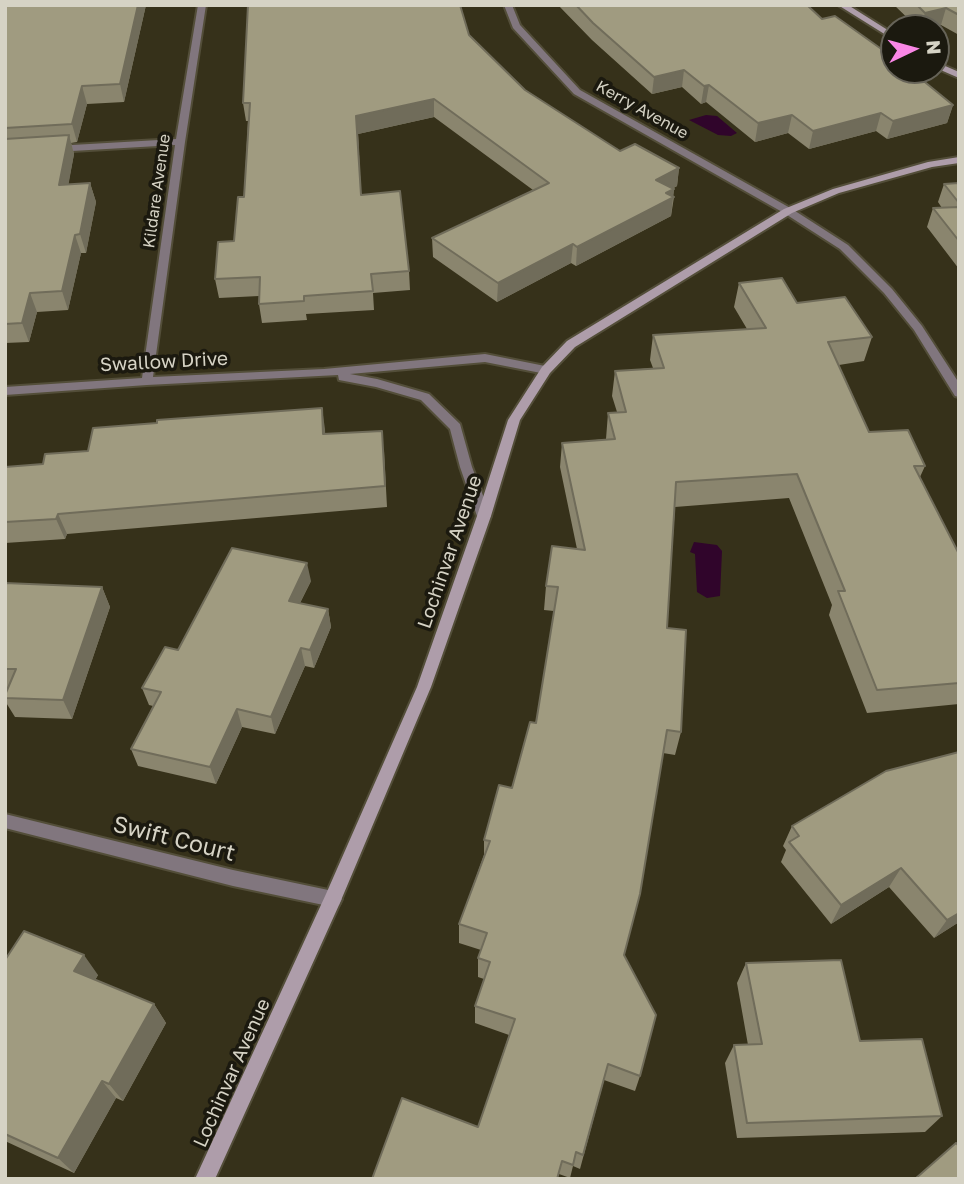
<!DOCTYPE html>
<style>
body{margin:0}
#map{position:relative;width:964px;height:1184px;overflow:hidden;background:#36311a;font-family:"Golos Text",sans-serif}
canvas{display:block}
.frame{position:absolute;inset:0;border:7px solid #d6d3c5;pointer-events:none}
.north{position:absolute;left:880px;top:14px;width:70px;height:70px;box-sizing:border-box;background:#1b190f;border:2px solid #666358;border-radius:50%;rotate:85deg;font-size:19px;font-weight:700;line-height:28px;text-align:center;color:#d6d3c5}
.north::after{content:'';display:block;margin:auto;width:24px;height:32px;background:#fa87e6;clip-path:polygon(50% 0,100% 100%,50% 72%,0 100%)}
</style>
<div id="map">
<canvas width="964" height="1184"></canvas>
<div class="frame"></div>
<div class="north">N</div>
</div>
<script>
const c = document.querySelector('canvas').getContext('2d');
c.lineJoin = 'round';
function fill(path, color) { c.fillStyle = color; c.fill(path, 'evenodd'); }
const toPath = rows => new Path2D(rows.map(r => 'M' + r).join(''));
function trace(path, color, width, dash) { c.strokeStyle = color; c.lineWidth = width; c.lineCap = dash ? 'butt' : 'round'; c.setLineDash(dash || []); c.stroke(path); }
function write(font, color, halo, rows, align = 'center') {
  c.font = font + ' "Golos Text",sans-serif'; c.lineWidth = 7; c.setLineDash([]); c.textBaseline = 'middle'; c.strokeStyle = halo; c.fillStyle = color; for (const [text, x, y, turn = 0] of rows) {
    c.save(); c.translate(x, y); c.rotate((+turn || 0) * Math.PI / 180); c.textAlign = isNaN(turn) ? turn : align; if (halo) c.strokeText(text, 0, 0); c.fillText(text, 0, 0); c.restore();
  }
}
fill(toPath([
 [706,115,717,116,737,133,731,136,718,135,689,120],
 [694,542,717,545,722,551,720,596,707,598,697,592,695,554,690,552]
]), '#30052b');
const street = toPath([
 [198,5,206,5,185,142,153,377,324,369,485,354,550,367,552,370,546,374,485,362,350,374,377,379,429,394,460,424,472,467,491,516,489,519,479,519,477,516,460,467,450,429,421,400,376,387,339,380,338,375,147,385,5,395,5,387,142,378,175,145,55,152,50,149,55,146,176,139,198,5],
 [504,5,512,5,520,25,580,90,792,209,848,245,892,289,922,326,959,383,959,397,955,396,914,330,884,293,840,249,784,213,574,94,513,28,504,5],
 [5,814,233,870,333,891,339,893,342,899,339,905,333,907,233,886,5,828,5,814]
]);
const secondary = toPath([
 [838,5,848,5,894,34,894,40,838,5],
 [936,62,959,72,959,78,936,68,936,62],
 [959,157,959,163,932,167,839,193,792,213,575,347,550,373,520,420,491,516,431,687,339,905,215,1179,195,1179,326,894,417,687,477,516,508,420,542,367,567,341,784,209,833,189,928,162,959,157]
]);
trace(street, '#534e39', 4);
trace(secondary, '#534e39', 4);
fill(street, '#81767e');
fill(secondary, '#ae9daa');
fill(toPath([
 [5,5,146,5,124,102,87,104,77,142,71,143,74,154,68,185,90,183,96,202,86,253,81,253,68,310,37,312,29,342,5,343],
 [558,5,807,5,822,19,953,105,947,123,887,139,876,131,809,149,788,133,755,142,706,102,701,104,682,87,652,94,592,40],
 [894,5,959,5,959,35,941,25,928,28,918,28],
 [469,35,525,90,620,151,679,168,677,186,672,189,674,189,673,197,674,197,671,216,576,266,571,263,497,302,433,257,432,238,533,190,434,117,358,134,361,195,409,271,410,290,373,293,374,310,306,314,307,320,262,323,259,304,259,296,219,298,215,279,234,241,244,197,248,121,246,121,243,103],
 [959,183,959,269,927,227,933,208,942,208,938,202,944,184],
 [739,283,797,303,872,337,864,361,839,365,869,432,925,466,920,477,959,554,959,704,867,713,829,615,832,605,789,498,675,507,667,628,681,732,675,755,663,753,624,956,640,1076,635,1091,604,1080,580,1169,573,1166,570,1178,559,1174,557,1179,372,1179,478,1127,509,1035,475,1023,475,1006,484,979,478,977,478,958,481,950,459,943,459,924,484,855,484,840,512,788,536,723,554,611,544,610,546,586,577,549,560,467,562,443,606,439,608,413,617,412,612,396,615,371,653,368,650,360,653,335,747,329,734,307],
 [325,429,325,434,384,451,387,507,67,534,65,539,5,543,5,467,43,464,88,451],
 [311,581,300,603,328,609,331,627,314,668,305,666,275,734,242,727,216,784,138,766,131,749,153,706,149,705,142,688,178,650],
 [5,583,102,587,110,607,72,719,15,717,5,701,5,695,8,688,5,688],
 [886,771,959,922,934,938,889,887,831,924,781,862,786,850,783,846,792,826],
 [5,960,98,975,95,980,154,1004,166,1023,123,1101,116,1098,74,1173,5,1141],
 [746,963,860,1041,942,1116,925,1132,737,1138,725,1063,734,1045,748,1045,737,983]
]), '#8a856e');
fill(toPath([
 [138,5,146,5,124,102,120,84],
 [946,8,941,25,928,28,920,28,925,13],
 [684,70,682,87,652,94,654,77],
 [709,85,706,102,701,104,704,86],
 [82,86,87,104,77,142,72,124],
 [434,99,434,117,358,134,362,214,356,116],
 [953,105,947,123,887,139,893,121],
 [881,113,876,131,809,149,813,131],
 [792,115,788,133,755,142,758,123],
 [69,135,74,154,65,204,59,185],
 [679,168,677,186,654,198,656,180],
 [90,183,96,202,86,253,80,234],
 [674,189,671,216,576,266,577,247],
 [75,235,81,253,68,310,62,291],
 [573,244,571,263,497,302,498,283],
 [30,293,37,312,29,342,22,323],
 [322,408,325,429,326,455,323,434],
 [58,514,67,534,65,539,56,519],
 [307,563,311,581,292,619,289,601],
 [102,587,110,607,72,719,63,700],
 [328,609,331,627,314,668,310,650],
 [301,648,305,666,275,734,271,717],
 [237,709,242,727,216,784,210,767],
 [901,868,889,887,831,924,841,905],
 [959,913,959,922,934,938,947,920],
 [84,955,98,975,89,991,74,971],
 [154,1004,166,1023,123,1101,109,1084],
 [102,1081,116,1098,74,1173,58,1158]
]), '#706c5a');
const building = toPath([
 [5,5,138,5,120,84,82,86,72,124,5,128,5,5],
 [248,5,460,5,469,35,525,90,620,151,635,144,679,168,656,180,674,189,666,193,674,197,577,247,573,244,498,283,432,238,549,183,434,99,356,116,361,195,400,191,409,271,371,274,373,291,304,296,304,301,259,304,260,277,215,279,218,242,234,241,238,197,244,197,250,103,243,103,248,5],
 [576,5,807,5,822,19,835,16,894,58,894,70,910,70,953,105,893,121,881,113,813,131,792,115,758,123,709,85,704,86,684,70,654,77,593,23,576,5],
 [917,5,959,5,959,15,946,8,925,13,917,5],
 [69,135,59,185,90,183,80,234,75,235,62,291,30,293,22,323,5,324,5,139,69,135],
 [959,183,959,203,944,184,959,183],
 [959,207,959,241,933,208,959,207],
 [782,278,797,303,845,297,872,337,828,342,869,432,908,430,925,466,914,466,959,554,959,683,877,690,838,591,845,591,797,474,676,482,667,628,686,630,681,732,667,730,640,894,624,955,656,1015,640,1076,608,1064,583,1155,576,1152,573,1165,562,1161,557,1179,372,1179,402,1098,478,1127,515,1019,475,1006,490,962,478,958,487,933,459,924,490,841,484,840,499,785,512,788,530,722,536,723,558,587,546,586,552,546,585,550,562,443,615,439,608,413,626,412,615,371,664,368,653,335,766,328,739,283,782,278],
 [322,408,323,434,382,431,385,486,58,514,56,519,5,522,5,467,43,464,45,454,88,451,93,428,157,423,157,420,322,408],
 [232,548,307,563,289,601,328,609,310,650,301,648,271,717,237,709,210,767,131,749,161,692,142,688,165,647,178,650,232,548],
 [5,583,102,587,63,700,5,698,5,695,16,669,5,669,5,583],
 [959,752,959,913,947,920,901,868,841,905,789,842,799,836,792,826,886,771,959,752],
 [24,931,84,955,74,971,154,1004,109,1084,102,1081,58,1158,5,1134,5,960,24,931],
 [841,960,860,1041,922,1039,942,1116,747,1123,734,1045,762,1044,746,963,841,960],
 [956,1143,959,1146,959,1179,915,1179,956,1143]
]);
fill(building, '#a09b80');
trace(building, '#706c5a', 2);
write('16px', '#d6d3c5', '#1b190f', [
 ["Kerry Avenue",642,110,29],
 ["Kildare Avenue",157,191,-82]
]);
write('19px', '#d6d3c5', '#1b190f', [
 ["Swallow Drive",164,362,-3],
 ["Lochinvar Avenue",450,552,-71],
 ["Lochinvar Avenue",232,1073,-66]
]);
write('23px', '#d6d3c5', '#1b190f', [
 ["Swift Court",174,839,14]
]);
</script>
